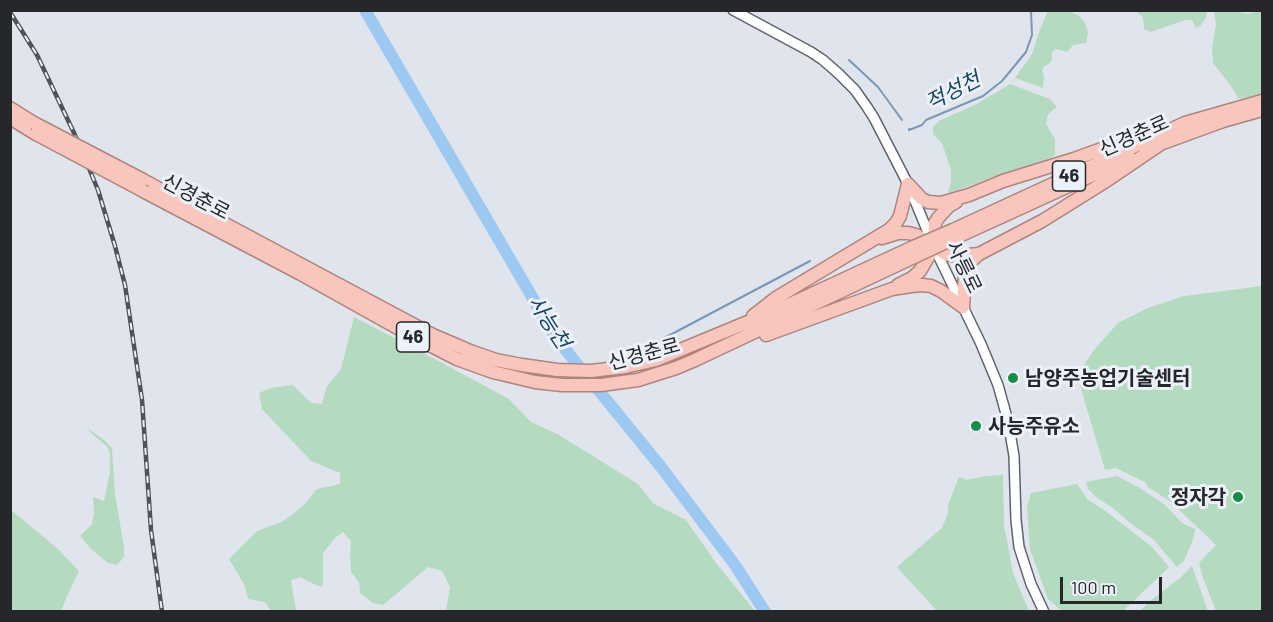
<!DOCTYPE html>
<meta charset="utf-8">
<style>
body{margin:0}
#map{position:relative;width:1273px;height:622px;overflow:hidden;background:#e0e4ed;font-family:Barlow,sans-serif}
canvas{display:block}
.frame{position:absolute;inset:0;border:12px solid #26272a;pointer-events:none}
.scale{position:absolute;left:1060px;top:577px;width:102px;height:27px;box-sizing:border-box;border:3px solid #26272a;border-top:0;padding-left:8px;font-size:18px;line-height:21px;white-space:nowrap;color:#26272a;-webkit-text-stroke:4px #edf1fa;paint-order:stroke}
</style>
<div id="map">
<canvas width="1273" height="622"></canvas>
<div class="frame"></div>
<div class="scale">100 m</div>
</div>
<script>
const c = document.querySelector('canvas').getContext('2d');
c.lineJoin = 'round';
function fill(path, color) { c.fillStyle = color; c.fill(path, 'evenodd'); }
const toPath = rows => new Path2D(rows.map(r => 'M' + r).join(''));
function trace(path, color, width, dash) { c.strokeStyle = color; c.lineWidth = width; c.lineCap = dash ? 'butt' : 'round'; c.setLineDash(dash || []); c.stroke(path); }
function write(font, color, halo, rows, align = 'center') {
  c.font = font + ' Barlow,"Noto Sans KR",sans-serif'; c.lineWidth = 6; c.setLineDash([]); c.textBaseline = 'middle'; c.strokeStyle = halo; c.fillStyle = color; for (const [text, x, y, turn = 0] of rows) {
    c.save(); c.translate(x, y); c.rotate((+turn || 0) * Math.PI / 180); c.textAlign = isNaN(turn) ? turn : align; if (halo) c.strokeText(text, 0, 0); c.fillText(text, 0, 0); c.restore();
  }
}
fill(toPath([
 [1048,11,1068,11,1078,15,1085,23,1088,33,1086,43,1073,45,1067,52,1056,49,1052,52,1052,60,1049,64,1044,66,1042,71,1044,76,1043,88,1015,78,1032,54,1039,32],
 [1124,11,1207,11,1206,18,1200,26,1196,28,1192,20,1185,20,1151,32,1144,29,1143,17,1137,12],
 [1214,11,1234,11,1248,14,1257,11,1262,11,1262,94,1239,99,1231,86,1213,63,1212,48,1216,25],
 [1010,84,1050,99,1057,107,1048,114,1046,124,1055,139,1055,155,1043,162,992,177,948,194,951,181,951,170,942,143,933,134,933,127,939,121,977,104],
 [1262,286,1262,611,1216,611,1203,578,1199,563,1216,545,1171,502,1148,487,1145,482,1116,468,1105,470,1077,375,1094,350,1118,323,1148,308,1184,296],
 [354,317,446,365,509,399,531,422,559,435,638,484,654,504,686,520,716,563,755,611,446,611,450,587,442,571,428,567,383,605,373,603,360,593,359,582,351,572,350,555,351,541,343,532,335,538,323,553,323,587,316,585,300,577,291,580,296,611,271,611,265,602,248,599,244,584,229,559,257,531,282,522,303,506,317,489,340,484,340,473,311,461,262,409,259,393,271,388,293,385,311,403,322,404,326,388,341,369],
 [87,428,104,440,112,448,115,494,124,548,124,557,117,565,108,563,91,549,80,536,92,524,94,514,93,497,104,501,110,472,110,454,107,446,93,435],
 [1003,475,1004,525,1013,573,1029,611,937,611,897,567,942,528,948,513,948,505,959,477,966,480,986,476],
 [1117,476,1140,488,1165,505,1182,523,1195,529,1193,540,1184,561,1177,567,1154,540,1130,523,1113,508,1096,497,1088,489,1086,482],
 [1077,484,1088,500,1104,510,1151,546,1169,567,1123,611,1062,611,1048,599,1030,549,1027,507,1031,493],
 [11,510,58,549,79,571,67,596,61,611,11,611],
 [1192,566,1208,611,1140,611,1150,601,1179,579]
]), '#b4dabf');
trace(toPath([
 [849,60,878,87,902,120],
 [909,129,909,130,922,125,926,120,983,96,1002,81,1026,52,1032,35,1031,10],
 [651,345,810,261]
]), '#7998b6', 2);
trace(toPath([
 [365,10,556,338,661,467,735,565,765,612]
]), '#9dc8f2', 12);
const tertiary = toPath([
 [733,10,811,52,823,60,839,74,855,90,867,107,874,118,908,184,934,247,981,344,998,385,1008,421,1014,456,1016,520,1019,547,1031,584,1044,612]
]);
const trunk = toPath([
 [10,108,34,123],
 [10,118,36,134],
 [1160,144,1223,121,1262,110],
 [143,180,435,336,470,351,496,360,522,365,557,370,591,371,625,367,656,360,784,307,911,248],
 [908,184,922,199,928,202,941,203,969,195,1003,181,1074,159,1143,134],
 [145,192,299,273,412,336,457,359,493,372,535,382,562,385,601,385,638,380,676,368,695,360,914,257],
 [953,230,1185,123,1262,101],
 [957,237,1130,158],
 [882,238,898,233,908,233,916,235,946,254,957,256,979,254],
 [898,285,912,278,920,271,934,247,935,223,938,218,949,206,956,202],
 [753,316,776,298,889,230,896,223,900,216,908,184],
 [766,335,892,289,911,286,922,285,931,286,941,291,963,307,965,273,969,263,979,254,1042,221,1103,183,1165,141]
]);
trace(tertiary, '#60636b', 12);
trace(trunk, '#ae857e', 15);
trace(tertiary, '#fff', 9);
trace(trunk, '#f8c6bc', 12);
const rail = toPath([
 [10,12,37,55,75,135,98,190,115,246,125,285,142,400,151,530,162,612]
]);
trace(rail, '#515257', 4.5);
trace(rail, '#edf1fa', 2, [7]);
const trunkBridge = toPath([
 [34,123,143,180],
 [36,134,145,192],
 [911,248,953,230],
 [914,257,957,237]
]);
trace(trunkBridge, '#ae857e', 15, []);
trace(trunkBridge, '#f8c6bc', 12);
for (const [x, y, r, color] of [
 [1013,378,6,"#158c47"],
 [976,426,6,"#158c47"],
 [1238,497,6,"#158c47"]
]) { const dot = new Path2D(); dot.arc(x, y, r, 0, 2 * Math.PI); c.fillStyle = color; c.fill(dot); trace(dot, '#edf1fa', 2); }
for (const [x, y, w] of [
 [1069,176,33],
 [413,337,33]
]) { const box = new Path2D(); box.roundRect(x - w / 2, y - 15, w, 30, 4.5); c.fillStyle = '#edf1fa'; c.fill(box); trace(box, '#26272a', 1.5); }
write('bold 18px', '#26272a', null, [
 ["46",1069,176],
 ["46",413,337]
]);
write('20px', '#26272a', '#edf1fa', [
 ["신경춘로",1134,136,-24],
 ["신경춘로",196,197,28],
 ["사릉로",964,267,64],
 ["신경춘로",644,354,-15]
]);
write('bold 20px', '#26272a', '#edf1fa', [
 ["남양주농업기술센터",1025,378],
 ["사능주유소",988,426],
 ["정자각",1226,497,"right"]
], 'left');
write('italic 21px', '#14446b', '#edf1fa', [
 ["적성천",953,91,-27],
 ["사능천",549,322,57]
]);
</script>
